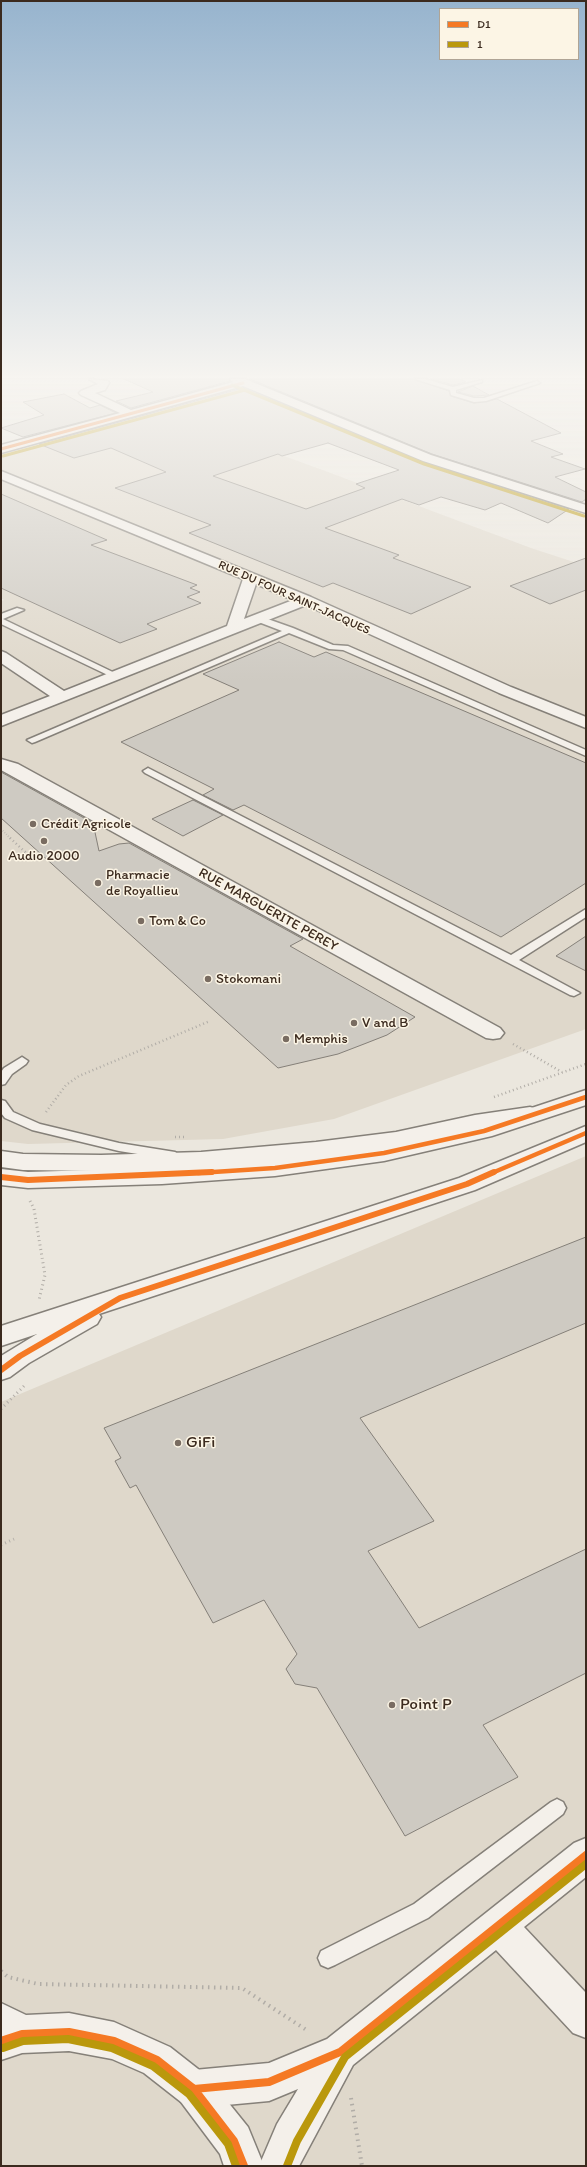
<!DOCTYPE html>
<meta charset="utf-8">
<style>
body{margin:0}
#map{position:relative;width:587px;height:2167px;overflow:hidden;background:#ebe7de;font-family:Itim,sans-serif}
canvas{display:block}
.frame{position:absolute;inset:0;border:2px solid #3b2a1e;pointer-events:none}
.legend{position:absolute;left:439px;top:8px;width:140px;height:52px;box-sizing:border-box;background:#fcf5e5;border:1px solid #afa495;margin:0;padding:5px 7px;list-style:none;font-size:12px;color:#3b2a1e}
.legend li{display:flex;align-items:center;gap:8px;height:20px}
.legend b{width:20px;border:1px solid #afa495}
</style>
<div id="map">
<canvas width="587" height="2167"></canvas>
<div class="frame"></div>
<ul class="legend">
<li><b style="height:5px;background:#f57924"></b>D1</li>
<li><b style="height:5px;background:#ba980c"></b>1</li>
</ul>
</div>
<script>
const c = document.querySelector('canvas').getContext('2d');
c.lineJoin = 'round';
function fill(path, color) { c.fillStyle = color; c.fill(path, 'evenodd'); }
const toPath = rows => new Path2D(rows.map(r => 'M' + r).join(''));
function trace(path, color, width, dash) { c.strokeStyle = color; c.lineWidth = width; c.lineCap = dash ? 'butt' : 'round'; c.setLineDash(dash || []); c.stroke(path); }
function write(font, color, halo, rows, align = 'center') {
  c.font = font + ' Itim,sans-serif'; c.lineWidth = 3; c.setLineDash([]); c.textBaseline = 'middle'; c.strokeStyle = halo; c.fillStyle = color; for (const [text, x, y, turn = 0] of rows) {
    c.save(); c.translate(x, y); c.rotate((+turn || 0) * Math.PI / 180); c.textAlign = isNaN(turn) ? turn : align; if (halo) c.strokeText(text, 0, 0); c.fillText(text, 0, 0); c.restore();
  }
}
fill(toPath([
 [157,410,320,469,531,548,586,566,586,1029,334,1119,223,1139,28,1144,1,1141,1,601,4,600,1,598,1,452],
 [586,1156,586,2166,1,2166,1,1402]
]), '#dfd8cb');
const building = toPath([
 [124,379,229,379,230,381,131,408,116,401,153,392,124,379],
 [250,379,414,379,449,391,451,396,474,403,497,399,561,433,531,441,563,454,551,457,585,469,555,477,586,492,586,499,582,502,432,454,250,379],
 [431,379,460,379,466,382,453,385,431,379],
 [473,386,489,395,474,396,458,392,473,386],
 [243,388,423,462,569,509,548,523,501,503,485,510,441,497,419,505,402,499,325,528,399,555,393,558,471,587,411,614,333,583,323,587,189,533,211,525,115,488,166,472,111,448,74,458,39,444,243,388],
 [328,443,399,470,356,484,365,488,306,509,213,476,278,454,282,456,328,443],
 [64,394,90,408,100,405,116,413,23,437,1,428,44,415,23,402,64,394],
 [1,494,107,540,91,545,197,585,190,588,200,592,187,597,201,603,147,624,157,629,120,643,1,588,1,494],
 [586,558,586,590,550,604,510,586,586,558],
 [279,642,314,657,326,652,586,763,586,883,501,937,244,805,233,810,203,795,214,789,121,742,239,690,203,674,279,642],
 [1,772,93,823,99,851,119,844,129,843,303,939,290,946,415,1017,387,1035,364,1044,338,1054,278,1068,1,818,1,772],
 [193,800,223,815,183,836,152,819,193,800],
 [586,936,586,971,556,956,586,936],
 [586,1237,586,1323,360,1418,434,1521,368,1551,419,1628,586,1549,586,1673,483,1725,518,1777,405,1836,317,1688,295,1684,286,1669,297,1654,264,1600,213,1623,136,1485,130,1488,115,1461,121,1458,104,1428,586,1237]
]);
fill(building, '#cecac2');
trace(building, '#858079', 1);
const service = toPath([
 [415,379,425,379,453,387,482,380,482,382,456,390,456,393,474,398,484,398,537,381,540,383,486,401,474,402,451,395,450,390,415,379],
 [17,608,24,610,3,619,121,676,114,678,1,624,1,614,17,608],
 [256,617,262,617,293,628,333,645,348,646,586,750,586,756,343,650,329,649,289,633,35,742,32,743,27,740,282,631,256,621,256,617],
 [148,768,511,955,586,909,586,917,519,960,580,993,574,996,570,995,145,773,143,771,148,768],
 [22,1057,28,1061,26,1064,12,1074,5,1084,1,1085,1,1072,4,1068,22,1057],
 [1,1100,5,1101,13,1112,40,1124,119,1143,175,1152,181,1156,175,1160,119,1151,32,1130,5,1118,1,1113,1,1100],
 [557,1799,563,1802,566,1808,563,1814,428,1918,335,1965,328,1968,321,1965,318,1958,321,1951,414,1904,551,1802,557,1799]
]);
const minor = toPath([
 [89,379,108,381,109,383,105,390,95,393,131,410,233,382,230,379,245,379,431,455,586,505,586,513,423,461,243,386,1,453,1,445,120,413,81,395,79,393,81,391,98,384,89,379],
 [1,471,311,597,511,687,586,717,586,728,499,693,306,605,1,726,1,715,50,696,1,663,1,651,6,653,64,691,227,626,243,579,1,479,1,471],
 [256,584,293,600,244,619,256,584],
 [1,759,18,764,500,1028,504,1033,500,1038,493,1039,486,1038,1,770,1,759],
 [586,1838,586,1877,524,1927,586,1993,586,2038,573,2033,496,1950,353,2065,299,2166,259,2166,277,2124,298,2089,269,2101,194,2108,181,2102,175,2089,181,2076,194,2070,269,2063,327,2039,574,1843,586,1838]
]);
const secondary = toPath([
 [530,1107,538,1109,541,1114,538,1119,475,1129,396,1146,316,1158,201,1168,101,1171,23,1170,1,1167,1,1151,23,1154,101,1155,201,1152,316,1142,396,1132,475,1115,530,1107]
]);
const primary = toPath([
 [586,1090,586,1105,492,1136,384,1161,275,1176,162,1184,28,1188,1,1185,1,1169,28,1172,162,1168,275,1160,384,1145,480,1125,586,1090],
 [586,1126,586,1142,475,1190,99,1314,101,1317,97,1324,29,1363,10,1377,1,1380,1,1356,37,1334,1,1346,1,1326,459,1178,586,1126],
 [1,2003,26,2015,69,2013,114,2022,170,2047,207,2076,248,2127,264,2166,224,2166,220,2154,181,2102,144,2073,112,2059,69,2051,22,2053,1,2060,1,2003]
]);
trace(service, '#858079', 3);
trace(minor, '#858079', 3);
trace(secondary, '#858079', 3);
trace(primary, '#858079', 3);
trace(toPath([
 [1,829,11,839]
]), '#b1ada7', 2, [0.5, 2]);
trace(toPath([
 [10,838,35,861],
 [513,1044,562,1072],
 [494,1097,586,1064],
 [46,1112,66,1085,79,1076,210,1021],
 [175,1137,186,1137]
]), '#b1ada7', 2.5, [1, 3]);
trace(toPath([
 [30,1201,34,1209,45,1275,39,1300],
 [1,1409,25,1385],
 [1,1545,14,1539]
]), '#b1ada7', 3, [1, 3.5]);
trace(toPath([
 [1,1971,8,1977,38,1984,242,1988,308,2031],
 [351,2098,362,2166]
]), '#b1ada7', 4, [1.5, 4.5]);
fill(service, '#f4f0ea');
fill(minor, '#f4f0ea');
fill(secondary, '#f4f0ea');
fill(primary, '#f4f0ea');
trace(toPath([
 [1,449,243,383]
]), '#f57924', 3);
trace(toPath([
 [198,1173,275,1168,384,1153,484,1131,586,1097],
 [492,1173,586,1133]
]), '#f57924', 4.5);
trace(toPath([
 [1,1177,28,1180,212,1172],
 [1,1370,20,1356,120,1298,467,1184,494,1172]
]), '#f57924', 6);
trace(toPath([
 [1,2041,22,2034,69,2032,114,2041,157,2060,194,2089,234,2141,244,2166],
 [194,2089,269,2082,340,2052,586,1855]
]), '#f57924', 8);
trace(toPath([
 [232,385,424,464,584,516],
 [3,456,245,390]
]), '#ba980c', 3);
trace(toPath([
 [3,2048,23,2041,68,2039,112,2048,153,2066,189,2094,228,2144,236,2166],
 [287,2166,297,2141,345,2057,586,1864]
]), '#ba980c', 8);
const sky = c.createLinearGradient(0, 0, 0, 683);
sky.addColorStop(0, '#97b4ce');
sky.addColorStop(0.55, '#f6f4f0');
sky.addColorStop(1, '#f6f4f000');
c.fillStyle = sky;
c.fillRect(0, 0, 587, 683);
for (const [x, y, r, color] of [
 [33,824,4,"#796c61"],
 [44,841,4,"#796c61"],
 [98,883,4,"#796c61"],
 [141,921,4,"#796c61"],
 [208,979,4,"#796c61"],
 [354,1023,4,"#796c61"],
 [286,1039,4,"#796c61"],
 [178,1443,4,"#796c61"],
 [392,1705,4,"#796c61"]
]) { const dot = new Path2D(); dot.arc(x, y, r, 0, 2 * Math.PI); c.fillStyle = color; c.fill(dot); trace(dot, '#fcf5e5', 1.5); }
write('12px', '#3b2a1e', '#fcf5e5', [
 ["RUE DU FOUR SAINT-JACQUES",294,598,24]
]);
write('14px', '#3b2a1e', '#fcf5e5', [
 ["Crédit Agricole",41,824],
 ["Audio 2000",44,856,"center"],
 ["Pharmacie",106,875],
 ["de Royallieu",106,891],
 ["Tom & Co",149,921],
 ["Stokomani",216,979],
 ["V and B",362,1023],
 ["Memphis",294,1039]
], 'left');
write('14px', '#3b2a1e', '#fcf5e5', [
 ["RUE MARGUERITE PEREY",268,910,29]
]);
write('17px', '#3b2a1e', '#fcf5e5', [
 ["GiFi",186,1443],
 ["Point P",400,1705]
], 'left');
</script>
